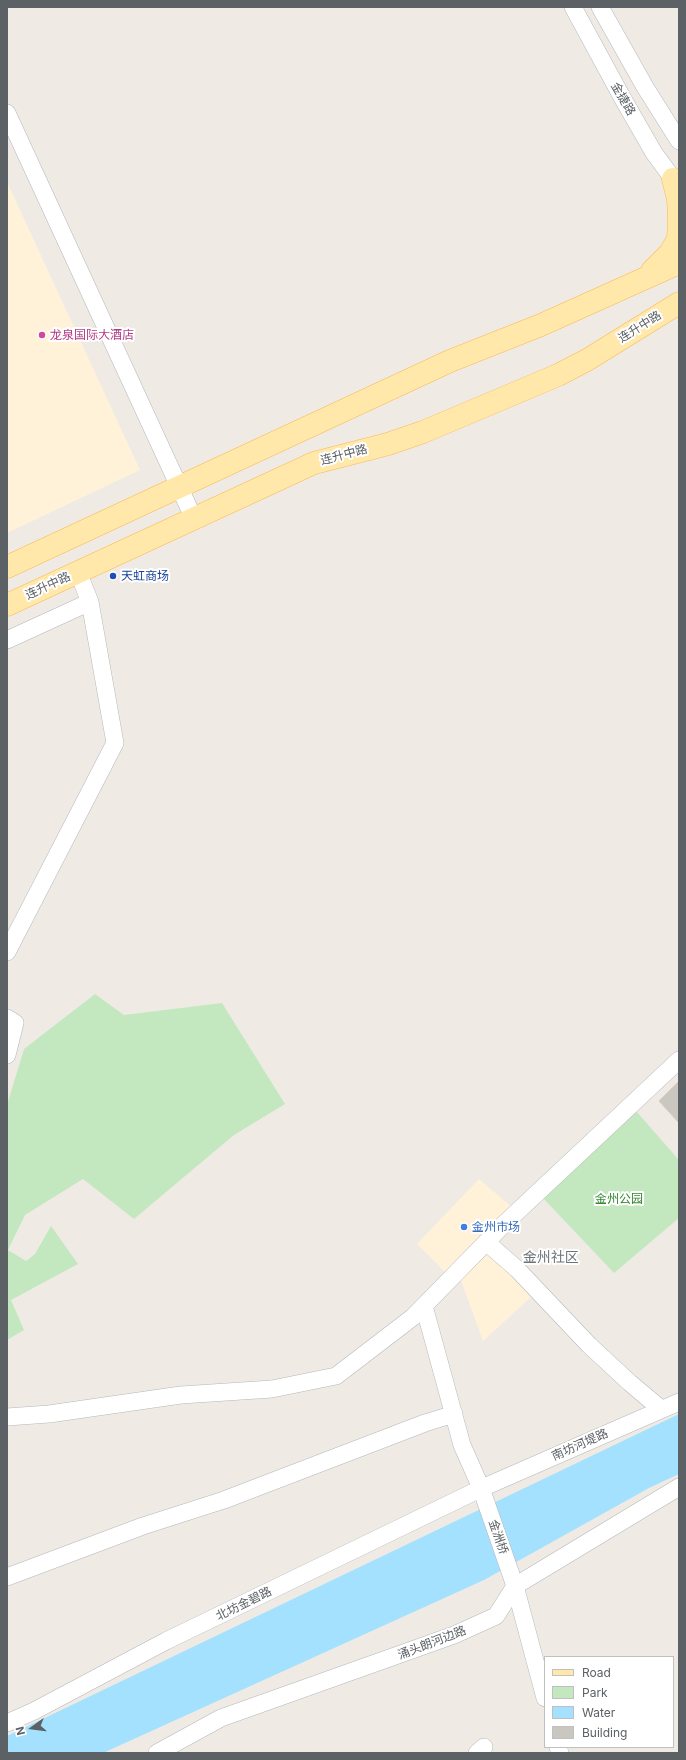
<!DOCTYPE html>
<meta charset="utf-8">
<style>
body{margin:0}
#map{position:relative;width:686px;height:1760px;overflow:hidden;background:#efebe4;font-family:Inter,sans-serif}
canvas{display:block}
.frame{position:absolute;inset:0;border:8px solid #5c6165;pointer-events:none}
.legend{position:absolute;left:544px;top:1656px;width:130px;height:92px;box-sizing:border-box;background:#fff;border:1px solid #bec0c1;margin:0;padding:5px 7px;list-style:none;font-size:12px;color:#5c6165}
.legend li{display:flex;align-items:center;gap:8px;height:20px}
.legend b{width:20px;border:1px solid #bec0c1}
.north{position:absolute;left:12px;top:1708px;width:40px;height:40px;-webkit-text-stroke:3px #fff;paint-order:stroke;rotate:256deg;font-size:11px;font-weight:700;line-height:16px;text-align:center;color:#5c6165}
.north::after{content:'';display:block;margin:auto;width:14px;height:18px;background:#5c6165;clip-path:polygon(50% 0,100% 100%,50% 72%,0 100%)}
</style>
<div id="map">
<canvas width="686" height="1760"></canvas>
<div class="frame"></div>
<ul class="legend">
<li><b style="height:5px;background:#ffe8a9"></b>Road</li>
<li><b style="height:11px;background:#c3e8bf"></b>Park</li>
<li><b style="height:11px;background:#a4e1ff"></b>Water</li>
<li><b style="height:11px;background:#cac6c0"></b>Building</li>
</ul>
<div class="north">N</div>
</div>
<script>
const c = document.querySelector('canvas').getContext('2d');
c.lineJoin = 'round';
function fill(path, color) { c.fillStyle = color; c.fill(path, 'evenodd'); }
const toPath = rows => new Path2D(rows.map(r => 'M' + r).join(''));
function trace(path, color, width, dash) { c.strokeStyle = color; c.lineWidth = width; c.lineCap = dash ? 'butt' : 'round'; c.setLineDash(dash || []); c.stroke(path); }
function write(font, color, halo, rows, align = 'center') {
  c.font = font + ' Inter,"Noto Sans SC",sans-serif'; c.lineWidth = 4; c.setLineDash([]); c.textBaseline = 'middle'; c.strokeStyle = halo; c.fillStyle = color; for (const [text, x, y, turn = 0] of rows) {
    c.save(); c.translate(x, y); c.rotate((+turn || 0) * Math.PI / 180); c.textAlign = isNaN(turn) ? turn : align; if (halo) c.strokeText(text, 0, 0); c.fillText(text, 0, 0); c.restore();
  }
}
fill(toPath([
 [7,182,140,470,7,533],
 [479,1179,514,1209,447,1274,417,1244],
 [490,1252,531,1297,483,1341,461,1280]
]), '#fff2d9');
fill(toPath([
 [95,994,124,1015,222,1003,285,1104,234,1135,134,1219,83,1179,25,1215,8,1250,26,1261,35,1254,51,1226,78,1264,11,1300,24,1330,7,1340,7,1105,24,1049],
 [636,1111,679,1160,679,1218,614,1273,542,1197]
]), '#c3e8bf');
fill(toPath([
 [679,1414,679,1474,649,1488,484,1580,103,1753,7,1753,7,1736]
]), '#a4e1ff');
const building = toPath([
 [679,1081,679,1123,659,1101,679,1081]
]);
fill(building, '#cac6c0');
trace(building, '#d4ccc2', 1);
const minor = toPath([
 [573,7,623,99,654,153,679,187],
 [600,7,645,87,679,141],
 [7,113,194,519],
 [7,640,90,602],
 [7,952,115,743,90,602,78,572],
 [7,1018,15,1023,7,1055],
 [486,1242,517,1269,589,1345,630,1383,661,1409],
 [424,1306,462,1445,481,1488,515,1586,545,1698],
 [7,1417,49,1414,181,1395,272,1389,336,1376,413,1317,503,1225,679,1060],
 [7,1577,143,1526,224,1500,425,1423,454,1414],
 [7,1723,34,1711,166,1641,482,1488,679,1402],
 [558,1747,560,1753],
 [157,1753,221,1718,454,1635,496,1616,515,1586,679,1487],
 [477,1753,484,1747]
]);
const major = toPath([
 [673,179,678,199,679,217],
 [652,271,670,253,678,239,679,218],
 [7,567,450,361,541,325,679,263],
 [7,605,314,463,388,444,423,432,558,375,587,360,679,303]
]);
trace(minor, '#b4b7bb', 18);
trace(major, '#f9b953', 23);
trace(minor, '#fff', 17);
trace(major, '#ffe8a9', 22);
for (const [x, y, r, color] of [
 [42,335,4,"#d1479c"],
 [113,576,4,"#1a4fb4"],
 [464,1227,4,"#3f7fe0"]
]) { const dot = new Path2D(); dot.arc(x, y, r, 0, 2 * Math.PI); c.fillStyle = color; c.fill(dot); trace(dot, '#fff', 1.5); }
write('12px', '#5c6165', '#fff', [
 ["金捷路",623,99,60],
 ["连升中路",640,327,-32],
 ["连升中路",344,455,-15],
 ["连升中路",48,586,-25],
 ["南坊河堤路",580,1445,-24],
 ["金洲桥",498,1537,71],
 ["北坊金碧路",244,1604,-26],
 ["涌头朗河边路",432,1643,-21]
]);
write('12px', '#b23c85', '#fff', [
 ["龙泉国际大酒店",50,335]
], 'left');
write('12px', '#164399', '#fff', [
 ["天虹商场",121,576]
], 'left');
write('12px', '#358730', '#fff', [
 ["金州公园",619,1199]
]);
write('12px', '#366cbe', '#fff', [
 ["金州市场",472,1227]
], 'left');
write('14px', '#6d7377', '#fff', [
 ["金州社区",551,1258]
]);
</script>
